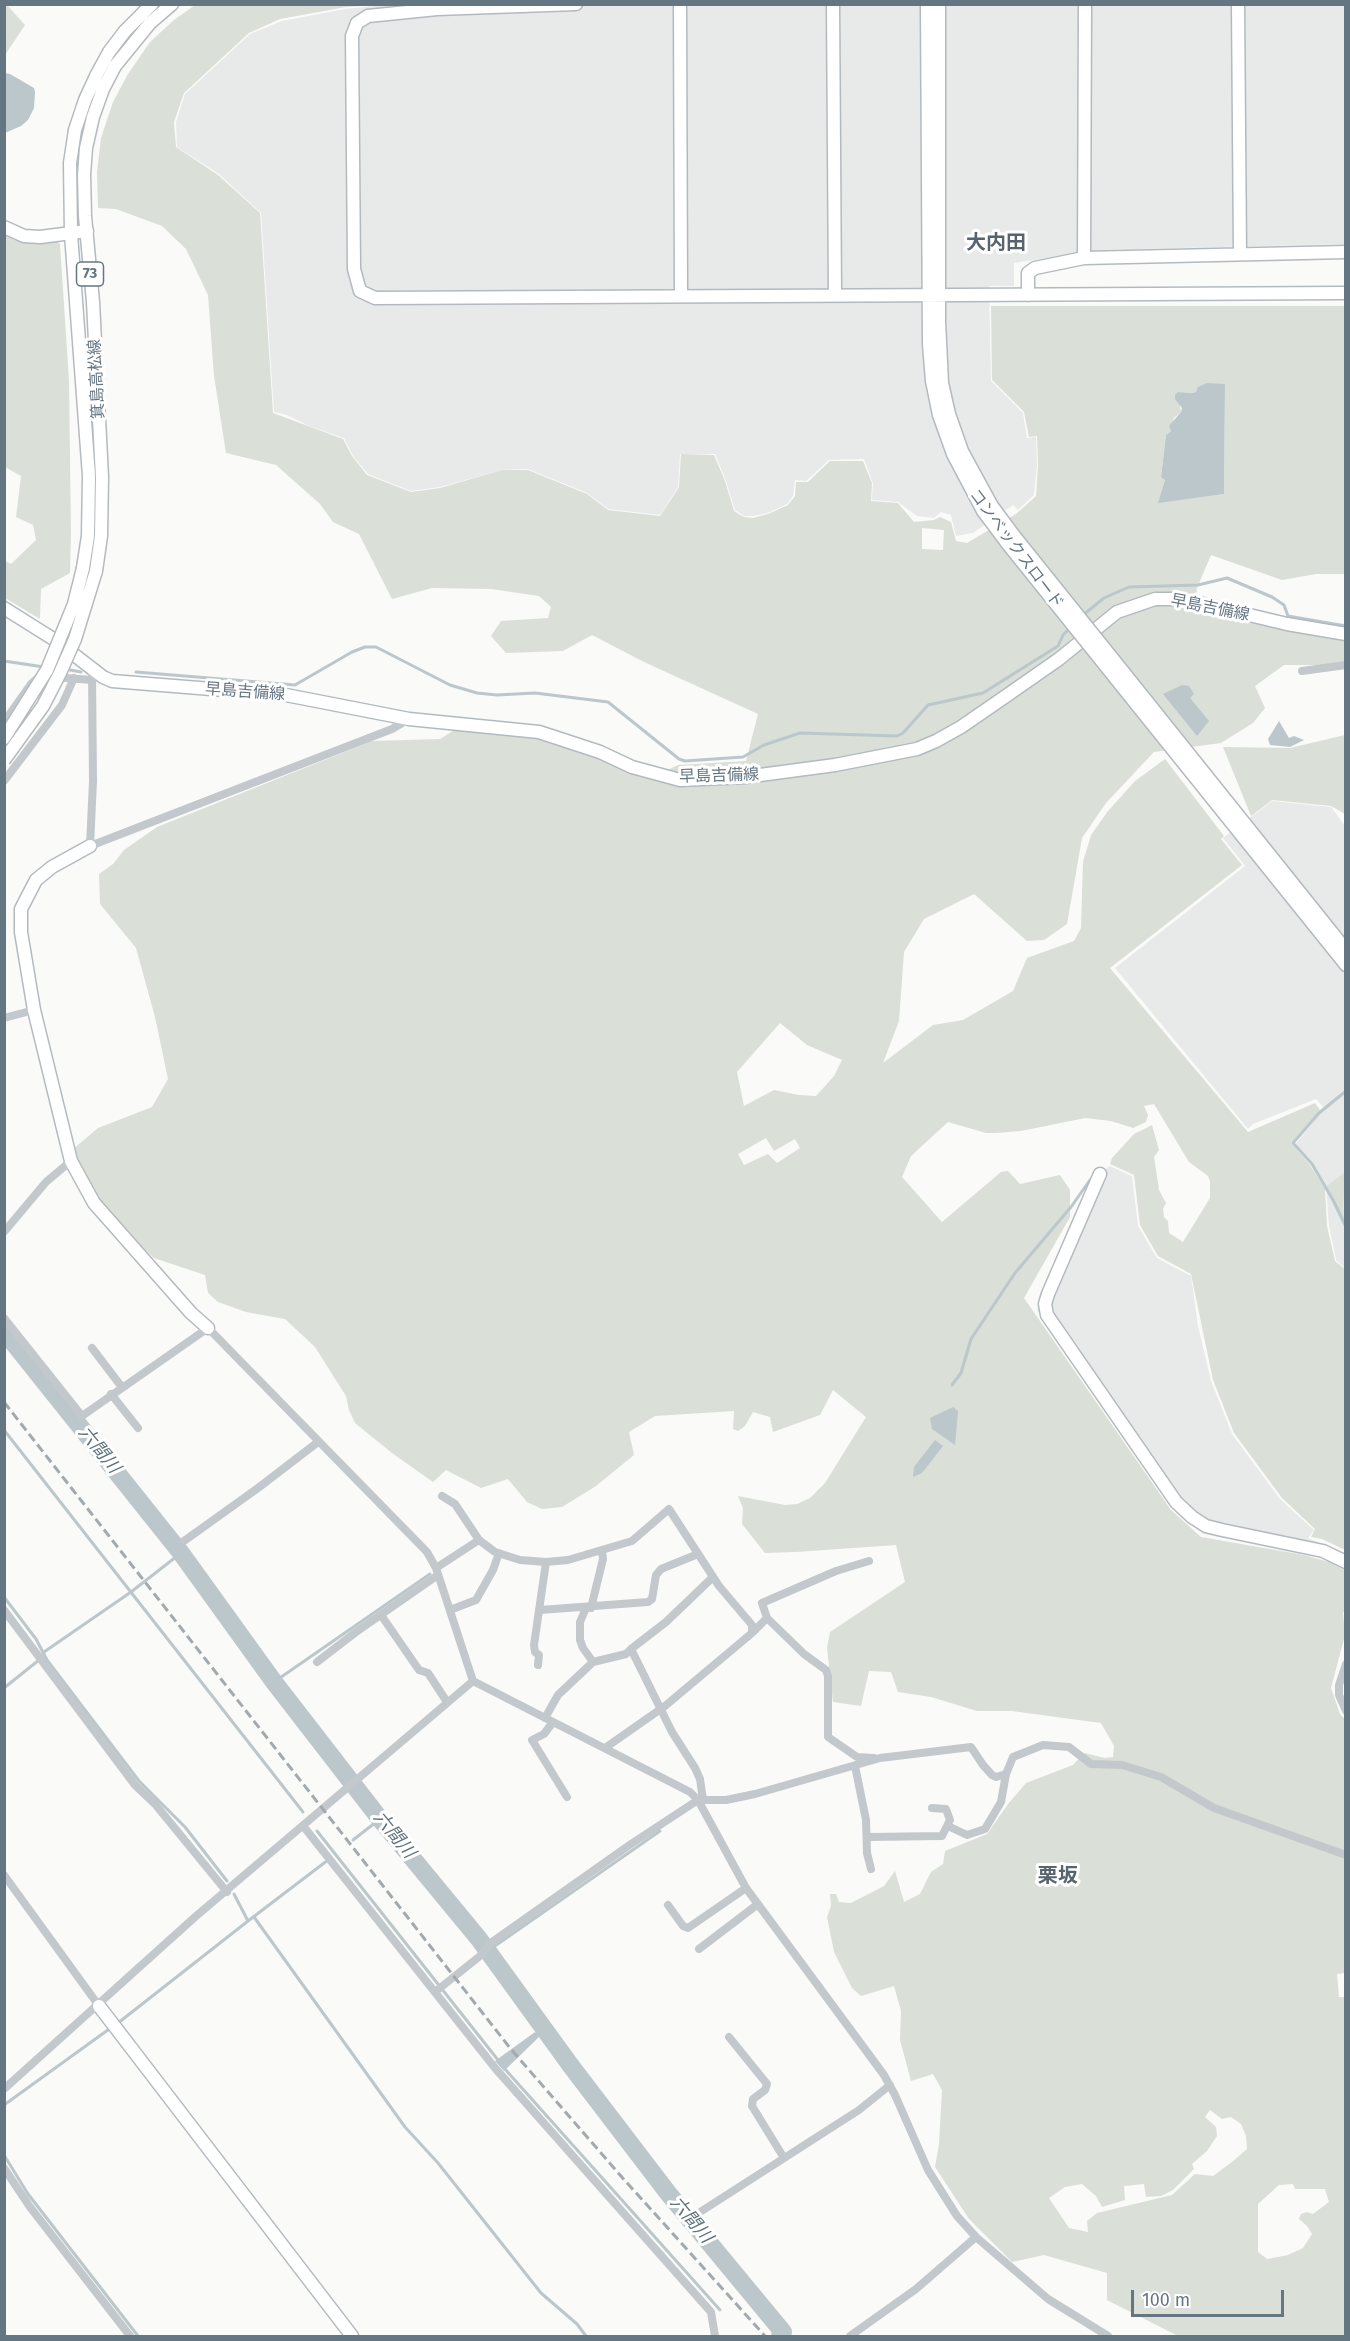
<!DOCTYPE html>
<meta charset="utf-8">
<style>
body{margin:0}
#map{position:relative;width:1350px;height:2341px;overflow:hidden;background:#fafaf8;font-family:"Fira Sans",sans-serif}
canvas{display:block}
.frame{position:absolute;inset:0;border:6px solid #657683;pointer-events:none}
.scale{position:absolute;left:1131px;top:2290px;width:153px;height:27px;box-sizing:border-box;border:3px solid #657683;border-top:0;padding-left:8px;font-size:18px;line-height:21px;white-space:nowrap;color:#657683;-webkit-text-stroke:4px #fff;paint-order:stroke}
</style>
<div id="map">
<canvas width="1350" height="2341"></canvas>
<div class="frame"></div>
<div class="scale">100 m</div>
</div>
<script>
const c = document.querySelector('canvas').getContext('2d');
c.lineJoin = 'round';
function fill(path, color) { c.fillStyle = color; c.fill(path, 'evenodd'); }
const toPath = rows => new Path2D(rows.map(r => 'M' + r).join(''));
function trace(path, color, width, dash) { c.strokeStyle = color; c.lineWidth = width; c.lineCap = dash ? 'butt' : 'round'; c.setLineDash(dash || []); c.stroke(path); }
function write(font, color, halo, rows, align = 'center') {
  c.font = font + ' "Fira Sans","Noto Sans JP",sans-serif'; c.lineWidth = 6; c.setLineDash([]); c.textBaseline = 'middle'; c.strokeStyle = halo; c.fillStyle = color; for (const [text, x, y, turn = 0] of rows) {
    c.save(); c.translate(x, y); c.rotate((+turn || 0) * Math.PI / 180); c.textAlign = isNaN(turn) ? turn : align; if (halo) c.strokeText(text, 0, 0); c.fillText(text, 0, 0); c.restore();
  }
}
fill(toPath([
 [396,4,1345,5,1345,244,1100,250,1014,263,1014,286,989,286,991,381,1023,413,1027,438,1036,437,1037,465,1034,495,1018,510,1013,505,973,533,956,536,951,515,941,512,934,518,917,516,898,502,872,500,873,483,864,459,829,460,806,481,795,480,793,496,787,504,768,513,753,516,744,516,735,510,726,481,715,454,680,454,678,487,660,515,608,509,587,493,528,469,502,470,440,487,411,491,368,474,353,456,344,438,309,426,287,415,274,412,261,213,219,174,177,147,176,122,185,94,250,34,282,21,345,9],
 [1272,801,1331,807,1345,826,1345,1268,1336,1260,1329,1226,1326,1187,1312,1163,1295,1145,1324,1108,1316,1099,1253,1124,1248,1129,1115,968,1245,866,1223,838],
 [1110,1166,1132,1176,1138,1226,1157,1258,1191,1276,1198,1326,1211,1381,1232,1434,1280,1499,1314,1530,1308,1538,1345,1553,1345,1568,1308,1552,1203,1534,1196,1528,1173,1508,1037,1310,1091,1179]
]), '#e8e9e9');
fill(toPath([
 [7,5,25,25,5,55,4,5],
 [195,5,376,5,346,7,280,19,249,33,184,93,174,122,176,147,218,175,260,213,273,413,343,439,352,456,367,475,411,492,440,488,502,470,528,470,587,494,608,510,660,516,679,487,681,454,714,455,725,481,734,511,744,517,753,518,768,514,788,505,795,496,796,482,808,482,830,461,863,461,872,483,871,501,898,503,914,522,934,520,940,517,951,522,956,541,967,543,1016,514,1036,496,1038,465,1037,436,1029,437,1024,412,992,380,991,306,1345,306,1345,574,1316,574,1282,580,1211,555,1197,588,1194,612,1345,641,1345,662,1320,665,1284,665,1255,686,1265,708,1253,723,1221,743,1154,752,1106,803,1082,838,1067,924,1044,940,1027,941,974,894,924,919,904,952,899,1021,883,1063,933,1025,963,1020,1013,991,1027,958,1074,941,1081,928,1083,862,1091,835,1108,811,1135,781,1165,759,1224,836,1221,839,1242,865,1110,968,1248,1132,1315,1103,1320,1110,1291,1143,1310,1165,1325,1189,1327,1226,1335,1261,1345,1269,1345,1550,1322,1539,1311,1537,1315,1529,1282,1498,1234,1433,1213,1380,1191,1274,1158,1256,1140,1225,1134,1175,1110,1164,1112,1158,1134,1134,1152,1125,1159,1150,1154,1157,1159,1190,1166,1203,1163,1209,1164,1217,1168,1221,1169,1233,1183,1242,1210,1198,1210,1181,1208,1176,1189,1162,1154,1104,1144,1106,1148,1115,1146,1122,1133,1128,1111,1121,1085,1118,1021,1131,996,1133,986,1133,948,1122,911,1156,902,1177,942,1222,1001,1172,1008,1171,1020,1184,1060,1175,1070,1190,1070,1217,1024,1298,1171,1510,1201,1537,1304,1555,1329,1562,1345,1570,1345,1609,1343,1613,1345,1635,1331,1688,1340,1714,1346,1720,1346,1973,1337,1974,1339,1997,1346,1997,1345,2335,1343,2336,1178,2336,1107,2300,1107,2273,1044,2255,1012,2262,969,2219,935,2167,939,2144,942,2090,933,2074,911,2081,900,2040,901,2011,894,1986,861,1996,852,1988,834,1952,827,1917,831,1906,830,1894,836,1894,839,1902,851,1903,884,1886,895,1871,904,1902,920,1894,931,1872,943,1864,945,1851,987,1834,1008,1804,1026,1783,1073,1765,1084,1753,1105,1758,1113,1757,1114,1746,1101,1723,1012,1711,977,1711,931,1697,898,1692,891,1672,869,1671,861,1706,833,1702,827,1648,830,1632,905,1582,896,1545,796,1552,765,1553,742,1524,743,1508,738,1496,785,1505,797,1504,810,1498,825,1483,866,1417,833,1390,820,1415,773,1432,770,1417,753,1412,745,1426,738,1431,733,1429,734,1411,655,1416,629,1432,634,1455,596,1486,562,1507,542,1509,527,1502,508,1479,481,1488,446,1470,433,1482,392,1453,355,1423,349,1410,346,1396,315,1347,285,1319,246,1312,218,1302,208,1293,205,1275,154,1258,129,1235,99,1201,71,1151,98,1128,152,1107,168,1079,155,1017,136,948,100,904,99,874,113,864,124,850,157,827,372,741,440,739,456,729,501,733,541,739,598,755,653,777,678,765,746,761,758,714,644,662,592,635,563,651,506,653,491,636,501,621,548,618,551,607,539,596,491,589,432,588,392,599,359,534,333,522,320,504,276,465,226,453,214,376,208,295,186,249,162,226,116,209,98,208,97,172,101,138,113,102,128,74,150,42,174,20],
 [1225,384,1224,494,1159,502,1165,480,1161,476,1166,435,1171,431,1174,418,1181,412,1178,392,1192,393],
 [922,528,944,530,943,550,922,549],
 [780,1023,807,1045,842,1060,834,1076,816,1096,799,1095,774,1090,744,1106,737,1072],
 [766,1138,774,1151,795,1139,800,1148,777,1163,768,1154,744,1165,738,1154],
 [1210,2110,1222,2119,1231,2117,1241,2124,1246,2136,1247,2149,1232,2162,1213,2176,1195,2174,1172,2195,1097,2213,1087,2221,1088,2232,1069,2228,1049,2198,1065,2187,1082,2184,1096,2196,1102,2207,1125,2200,1124,2186,1144,2184,1146,2197,1161,2196,1173,2190,1194,2169,1192,2164,1207,2151,1217,2136,1216,2127,1205,2117],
 [1293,2184,1295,2189,1325,2189,1329,2202,1313,2214,1307,2212,1301,2214,1299,2219,1307,2226,1312,2234,1303,2248,1288,2255,1267,2259,1258,2252,1258,2204,1279,2185],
 [5,235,15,240,34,243,56,241,60,244,69,381,71,534,70,573,41,589,40,619,5,598,5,561,11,564,36,540,33,525,16,517,21,476,5,467],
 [1345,735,1345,814,1331,806,1272,800,1251,816,1223,747,1290,748],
 [1345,1172,1343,1208,1345,1225,1326,1187]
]), '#dadfd7');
fill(toPath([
 [5,73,10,74,34,88,35,92,34,108,28,120,21,126,5,133],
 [1207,383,1225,384,1224,494,1158,503,1165,480,1161,477,1166,435,1171,431,1169,426,1181,412,1182,408,1175,399,1175,395,1178,392,1192,393,1196,392,1198,387],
 [1182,685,1189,686,1194,694,1190,698,1209,721,1197,736,1163,694],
 [1279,721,1289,738,1294,736,1304,740,1290,747,1270,745,1268,739],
 [953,1407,958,1411,955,1445,932,1429,930,1418],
 [935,1440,943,1446,922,1473,913,1477,914,1467],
 [535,2032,539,2037,504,2071,495,2061]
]), '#bbc7cb');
trace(toPath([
 [1083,615,1104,598,1129,587,1198,585,1227,578,1272,597,1284,605,1288,616,1346,626],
 [4,661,44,667],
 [65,669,81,672],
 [136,672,295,685,352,652,365,647,376,647,450,685,477,693,497,695,535,693,608,702,679,759,685,761,743,757,764,745,800,733,897,736,903,733,928,705,983,693,1058,646,1063,635,1070,628],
 [1346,1091,1319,1113,1293,1143,1312,1164,1333,1200,1346,1227],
 [952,1385,961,1373,971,1339,1015,1273,1071,1207,1090,1180],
 [4,1430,303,1812],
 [4,1597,36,1639,47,1660,139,1781,185,1827,227,1881],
 [44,1652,131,1592,181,1553],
 [274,1682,430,1574],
 [4,1688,39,1660],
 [317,1831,498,2060],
 [353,1840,380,1819],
 [234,1894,248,1921,328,1860],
 [254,1917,405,2127,438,2163,541,2293,577,2324,586,2336],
 [492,1948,660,1831],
 [118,2023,248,1921],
 [535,2036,544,2029],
 [504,2068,720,2310],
 [4,2105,112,2027],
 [4,2155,28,2194,138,2336],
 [783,2332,787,2336]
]), '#bbc7cb', 3);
trace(toPath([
 [4,1331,181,1553,274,1682,380,1819,479,1939,571,2066,668,2193,783,2332,780,2336]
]), '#bbc7cb', 18);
const secondary = toPath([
 [576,4,437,9,368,16,357,23,352,36,354,269,360,291,375,298,1346,293],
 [680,4,681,296],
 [833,4,835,295],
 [927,4,929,344,932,381,939,415,953,454,983,511,1007,543],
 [939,4,939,321,942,383,949,414,962,451,992,506,1015,537],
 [1238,4,1240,254],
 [4,227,24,236,40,237,87,231],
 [1084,258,1085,4],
 [1028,295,1028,273,1035,268,1084,258,1346,252],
 [4,608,55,640,103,677,112,681,286,695,409,719,539,732,600,752,632,767,680,780,745,777,835,765,917,749,936,741,961,727,1006,696,1059,659,1117,612,1155,599,1182,599,1287,624,1346,634],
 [1145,699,1346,950],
 [1137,705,1346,965],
 [90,846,52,867,36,880,21,909,21,932,34,1010,71,1161,94,1203,191,1313,208,1328],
 [1100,1174,1048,1294,1045,1304,1047,1315,1176,1502,1192,1517,1206,1526,1222,1530,1323,1551,1346,1562],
 [99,2006,352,2336]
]);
const primary = toPath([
 [83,568,88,536,89,476,71,234,70,163,75,130,85,100,97,74,109,52,125,31,152,4],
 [96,571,101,536,102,477,93,302,85,216,84,175,86,148,93,117,103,89,115,66,150,23,172,4]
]);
trace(secondary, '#b3babf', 15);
trace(primary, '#b5babe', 15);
trace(toPath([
 [92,670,93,781,90,846,392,729,409,719],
 [1302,671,1346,665],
 [4,722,31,684,40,676,92,680],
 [4,781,62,705,74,678],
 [4,1018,34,1010],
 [4,1232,46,1182,71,1161],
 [4,1318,82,1416,208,1328,427,1552,436,1568,473,1681,690,1792,698,1800,746,1888,884,2075,895,2095,928,2170,957,2216,976,2237,1048,2299,1108,2336],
 [92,1348,121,1386],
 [111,1394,138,1428],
 [442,1496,455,1504,479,1540],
 [184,1541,258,1488,318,1442],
 [869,1561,836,1571,762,1603,767,1618,804,1654,826,1670,828,1676,828,1737,857,1757,874,1758],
 [436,1568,479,1540,495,1552,520,1560,546,1562,568,1560,632,1541,669,1509,719,1586,752,1625,752,1633,665,1706,605,1748],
 [586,1608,580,1622,580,1640,583,1648,593,1662,626,1654,631,1649],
 [591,1608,603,1559,602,1551],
 [4,1610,135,1785,155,1804,227,1892],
 [450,1610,476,1600,493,1570,499,1553],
 [540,1610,648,1602,652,1599,656,1575,661,1569,698,1554],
 [381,1615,419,1670,428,1673,447,1702],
 [752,1633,767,1618],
 [317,1662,356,1632,438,1575],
 [1346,1664,1339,1685,1339,1695,1346,1711],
 [538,1665,539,1655,535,1652,534,1645,546,1562],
 [545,1718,558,1695,593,1662],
 [553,1722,544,1734,532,1740,567,1797],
 [855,1766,866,1820,867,1853,871,1869],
 [703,1800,700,1779,695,1768,672,1732,631,1649,666,1622,713,1577],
 [948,1826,967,1835,985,1829,1001,1802,1006,1774],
 [304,1827,495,2068,711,2312,715,2336],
 [868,1837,942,1836,950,1820,946,1809,932,1808],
 [4,1875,99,2006],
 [668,1905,683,1926,688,1928,746,1888],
 [699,1949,758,1904],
 [435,1992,480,1956,492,1942,631,1844,698,1800,726,1800,755,1794,880,1758,971,1747,983,1765,992,1775,996,1777,1006,1774,1013,1757,1043,1745,1069,1747,1091,1764,1122,1765,1161,1777,1214,1808,1346,1855],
 [729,2037,767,2084,765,2090,753,2099,752,2106,784,2158],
 [4,2089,195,1917,473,1681],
 [4,2168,30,2207,130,2336],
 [697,2214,859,2110,890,2085],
 [850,2336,916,2289,976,2237]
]), '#c3c8cc', 8);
trace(secondary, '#fff', 12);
trace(primary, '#fff', 12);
trace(toPath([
 [4,1402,510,2048,620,2175,765,2336]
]), '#a2aab0', 3, [9, 4.5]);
const secondaryBridge = toPath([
 [1015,537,1145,699],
 [1007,543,1137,705]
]);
const primaryBridge = toPath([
 [4,738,47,670,74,604,83,568],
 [4,760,43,706,60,673,75,639,96,571]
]);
trace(secondaryBridge, '#b3babf', 15, []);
trace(primaryBridge, '#b5babe', 15, []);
trace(secondaryBridge, '#fff', 12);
trace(primaryBridge, '#fff', 12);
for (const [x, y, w] of [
 [90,274,27]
]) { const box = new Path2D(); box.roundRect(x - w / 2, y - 12, w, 24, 4.5); c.fillStyle = '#fff'; c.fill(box); trace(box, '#657683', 1.5); }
write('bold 15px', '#657683', null, [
 ["73",90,274]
]);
write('16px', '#657683', '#fff', [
 ["箕島高松線",97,379,-93],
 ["コンベックスロード",1016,549,53],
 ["早島吉備線",1210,608,11],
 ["早島吉備線",245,692,4],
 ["早島吉備線",719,776,-2]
]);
write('italic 18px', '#60757c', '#fff', [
 ["六間川",99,1450,51],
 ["六間川",394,1835,51],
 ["六間川",691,2220,50]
]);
write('bold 20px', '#57646e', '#fff', [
 ["大内田",996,243],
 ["栗坂",1058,1876]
]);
</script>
